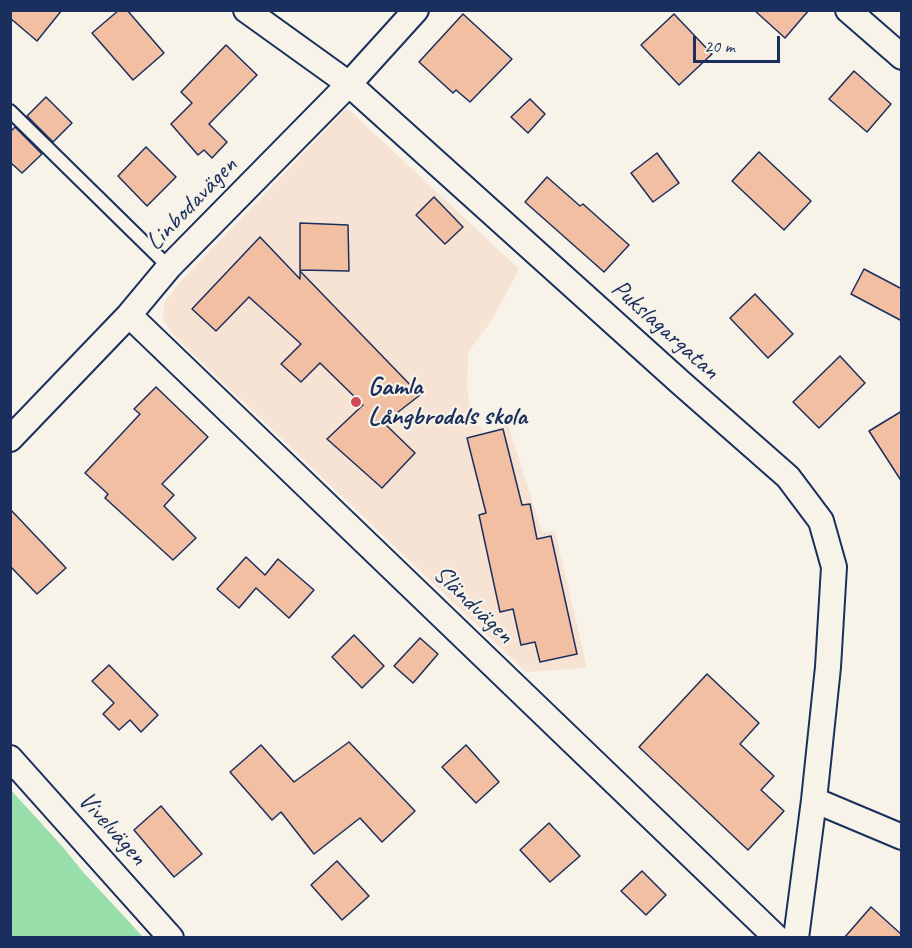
<!DOCTYPE html>
<meta charset="utf-8">
<style>
body{margin:0}
#map{position:relative;width:912px;height:948px;overflow:hidden;background:#f7f3e8;font-family:Caveat,sans-serif}
canvas{display:block}
.frame{position:absolute;inset:0;border:12px solid #1b2f5e;pointer-events:none}
.scale{position:absolute;left:693px;top:36px;width:87px;height:27px;box-sizing:border-box;border:3px solid #1b2f5e;border-top:0;padding-left:8px;font-size:18px;line-height:21px;white-space:nowrap;color:#1b2f5e;-webkit-text-stroke:4px #f7f3e8;paint-order:stroke}
</style>
<div id="map">
<canvas width="912" height="948"></canvas>
<div class="frame"></div>
<div class="scale">20 m</div>
</div>
<script>
const c = document.querySelector('canvas').getContext('2d');
c.lineJoin = 'round';
function fill(path, color) { c.fillStyle = color; c.fill(path, 'evenodd'); }
const toPath = rows => new Path2D(rows.map(r => 'M' + r).join(''));
function trace(path, color, width, dash) { c.strokeStyle = color; c.lineWidth = width; c.lineCap = dash ? 'butt' : 'round'; c.setLineDash(dash || []); c.stroke(path); }
function write(font, color, halo, rows, align = 'center') {
  c.font = font + ' Caveat,sans-serif'; c.lineWidth = 4.5; c.setLineDash([]); c.textBaseline = 'middle'; c.strokeStyle = halo; c.fillStyle = color; for (const [text, x, y, turn = 0] of rows) {
    c.save(); c.translate(x, y); c.rotate((+turn || 0) * Math.PI / 180); c.textAlign = isNaN(turn) ? turn : align; if (halo) c.strokeText(text, 0, 0); c.fillText(text, 0, 0); c.restore();
  }
}
fill(toPath([
 [347,108,519,269,492,320,468,352,467,388,472,416,484,432,508,425,542,532,555,531,587,668,526,672,172,334,163,318,164,303,181,281]
]), '#f6e3d3');
fill(toPath([
 [10,789,62,846,83,872,143,937,11,937]
]), '#98deab');
const building = toPath([
 [10,10,62,10,37,41,10,18,10,10],
 [119,10,127,10,164,53,133,80,92,33,119,10],
 [754,10,809,10,785,38,754,10],
 [463,14,512,59,470,102,456,90,453,93,419,62,463,14],
 [674,14,712,54,679,85,641,45,674,14],
 [226,45,257,75,209,124,227,142,212,158,204,150,198,155,171,124,192,103,181,92,226,45],
 [854,71,891,104,867,132,829,99,854,71],
 [46,97,72,123,53,142,27,116,46,97],
 [530,99,545,114,528,133,511,117,530,99],
 [15,127,42,154,22,173,10,162,10,132,15,127],
 [146,147,176,177,147,206,118,176,146,147],
 [759,152,811,201,784,230,732,181,759,152],
 [657,153,679,183,653,202,631,173,657,153],
 [547,177,580,206,583,204,629,245,604,272,525,202,547,177],
 [434,197,463,227,445,244,416,215,434,197],
 [300,223,348,225,349,271,300,270,300,223],
 [260,237,300,279,300,271,420,395,384,423,415,453,382,488,327,439,363,405,320,363,301,382,281,364,301,344,249,297,216,331,192,309,260,237],
 [864,269,902,289,902,321,851,294,864,269],
 [755,294,793,334,768,358,730,318,755,294],
 [840,356,865,383,819,428,793,402,840,356],
 [156,387,208,437,162,484,174,495,164,506,196,538,173,560,105,498,108,494,85,473,140,414,134,409,156,387],
 [902,411,902,482,869,431,902,411],
 [503,429,522,505,530,504,537,539,551,536,577,654,540,662,535,642,521,645,513,609,500,612,479,515,486,513,467,438,503,429],
 [10,509,66,568,37,594,10,566,10,509],
 [246,557,265,575,278,559,314,590,289,618,256,588,239,608,217,589,246,557],
 [354,635,384,666,362,688,332,657,354,635],
 [420,638,438,654,413,683,394,666,420,638],
 [109,665,158,715,141,732,130,720,119,730,103,714,114,703,92,681,109,665],
 [707,674,759,723,740,744,774,776,761,790,784,811,748,850,639,747,707,674],
 [349,742,415,811,382,842,360,818,314,854,281,812,272,820,230,772,261,745,294,782,349,742],
 [466,745,499,782,476,803,442,767,466,745],
 [161,806,202,854,174,877,134,830,161,806],
 [549,823,580,856,550,882,520,850,549,823],
 [337,861,369,896,342,920,311,885,337,861],
 [642,871,666,895,646,915,621,891,642,871],
 [871,907,902,935,902,938,844,938,871,907]
]);
fill(building, '#f2bfa3');
trace(building, '#1b2f5e', 1.5);
const service = toPath([
 [10,111,169,267]
]);
const minor = toPath([
 [246,10,349,84,681,383,788,477,821,521,834,567,828,667,814,800,796,938],
 [848,10,902,57],
 [129,315,777,938],
 [10,439,129,315,169,267,349,84,416,10],
 [10,758,171,938],
 [814,800,902,837]
]);
trace(service, '#1b2f5e', 16);
trace(minor, '#1b2f5e', 28);
trace(service, '#f7f3e8', 12);
trace(minor, '#f7f3e8', 24);
for (const [x, y, r, color] of [
 [356,402,6,"#d1495b"]
]) { const dot = new Path2D(); dot.arc(x, y, r, 0, 2 * Math.PI); c.fillStyle = color; c.fill(dot); trace(dot, '#f7f3e8', 2); }
write('26px', '#1b2f5e', '#f7f3e8', [
 ["Linbodavägen",192,204,-46],
 ["Pukslagargatan",665,330,42],
 ["Sländvägen",473,605,44],
 ["Vivelvägen",112,829,48]
]);
write('bold 26px', '#1b2f5e', '#f7f3e8', [
 ["Gamla",368,387],
 ["Långbrodals skola",368,417]
], 'left');
</script>
